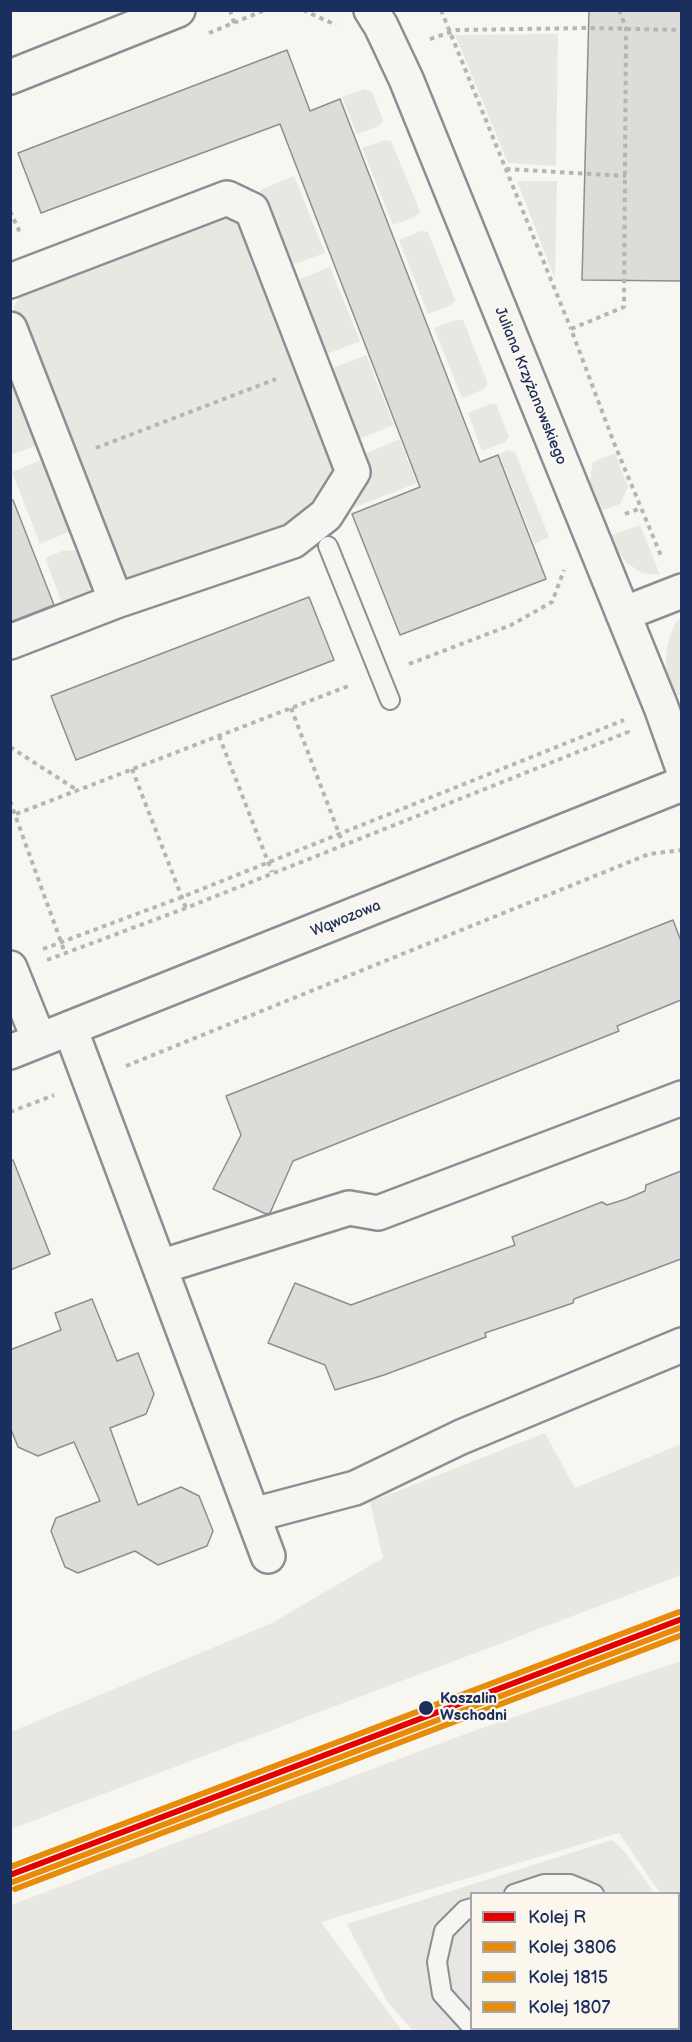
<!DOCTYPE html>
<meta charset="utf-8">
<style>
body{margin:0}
#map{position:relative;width:692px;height:2042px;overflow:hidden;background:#f8f6f0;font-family:"Balsamiq Sans",sans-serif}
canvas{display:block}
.frame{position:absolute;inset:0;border:12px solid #1b2f5e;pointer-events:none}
.legend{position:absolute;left:470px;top:1892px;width:210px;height:138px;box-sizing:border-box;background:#fbf7ec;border:2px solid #a1a7b3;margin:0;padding:8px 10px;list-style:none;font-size:18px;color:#1b2f5e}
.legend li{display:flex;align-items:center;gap:12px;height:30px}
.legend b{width:30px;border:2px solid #a1a7b3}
</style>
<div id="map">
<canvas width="692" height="2042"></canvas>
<div class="frame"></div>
<ul class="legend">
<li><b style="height:8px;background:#e50000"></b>Kolej R</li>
<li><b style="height:8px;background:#e88b09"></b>Kolej 3806</li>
<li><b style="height:8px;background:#e88b09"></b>Kolej 1815</li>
<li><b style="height:8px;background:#e88b09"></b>Kolej 1807</li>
</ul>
</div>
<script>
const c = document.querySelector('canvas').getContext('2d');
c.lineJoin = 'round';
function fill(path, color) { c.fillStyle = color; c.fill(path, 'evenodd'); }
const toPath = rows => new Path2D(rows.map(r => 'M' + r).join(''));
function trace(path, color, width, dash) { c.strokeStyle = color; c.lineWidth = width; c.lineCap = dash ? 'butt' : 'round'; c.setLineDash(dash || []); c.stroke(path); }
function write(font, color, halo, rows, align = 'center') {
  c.font = font + ' "Balsamiq Sans",sans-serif'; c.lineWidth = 4.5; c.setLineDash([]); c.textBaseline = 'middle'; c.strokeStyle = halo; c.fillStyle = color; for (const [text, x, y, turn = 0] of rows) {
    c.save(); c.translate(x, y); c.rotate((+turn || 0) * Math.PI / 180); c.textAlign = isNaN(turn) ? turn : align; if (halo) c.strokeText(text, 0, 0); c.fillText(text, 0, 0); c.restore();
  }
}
fill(toPath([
 [612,1840,630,1893,472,1894,472,2028,608,2029,605,2031,413,2031,387,2001,347,1924]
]), '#e7e6e2');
fill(toPath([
 [558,34,556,166,508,163,455,35],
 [364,89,372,92,383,120,379,126,357,134,342,97],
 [385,140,391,141,420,211,415,217,393,225,362,148],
 [294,176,325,253,292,265,287,264,259,194,262,189],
 [517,181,557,181,555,279],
 [226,216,241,223,339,473,302,522,124,588,14,307,20,295],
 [421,231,428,232,455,300,451,305,428,314,399,240],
 [330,267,360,341,327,354,322,353,295,285,298,280],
 [456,320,463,320,488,384,484,389,462,398,434,328],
 [366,355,394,425,361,438,356,437,330,373,333,368],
 [11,376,43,434,37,445,11,455],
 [490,404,496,404,509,437,505,442,482,451,468,413],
 [399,439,417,483,348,510,367,453],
 [508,450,515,452,549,537,535,544,499,454],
 [615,453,628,487,620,504,604,510,597,508,589,486,593,462],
 [43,459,71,531,40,544,12,472],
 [640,525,660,575,642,573,627,563,617,551,609,536],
 [79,550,95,593,11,640,11,623,62,603,45,558,62,551],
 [681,618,681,694,673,697,667,683,666,655,669,638,676,622],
 [545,1433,575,1488,681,1444,681,1575,11,1829,11,1732,272,1623,383,1558,370,1502],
 [681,1661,681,1926,679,1921,678,1894,660,1893,619,1833,321,1922,402,2031,11,2031,11,1905,476,1730],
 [612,1840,626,1853,654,1893,630,1893],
 [679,1930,682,1934,681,2031,605,2031,608,2028,678,2028]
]), '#e8e7e2');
const building = toPath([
 [589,10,681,10,681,281,582,280,589,10],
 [287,50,310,111,340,99,480,462,498,455,546,579,400,635,352,514,420,487,280,124,41,213,18,153,287,50],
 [13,500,54,605,10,622,10,501,13,500],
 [309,597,334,660,76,760,51,696,309,597],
 [673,920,681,941,681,1000,617,1026,619,1031,293,1161,270,1213,266,1214,213,1189,241,1135,226,1096,673,920],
 [13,1160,50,1254,10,1270,10,1161,13,1160],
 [681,1171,681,1259,574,1299,573,1303,485,1333,486,1337,384,1375,335,1390,325,1365,268,1343,295,1283,351,1305,515,1245,512,1237,602,1202,607,1205,626,1199,645,1191,646,1185,681,1171],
 [92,1299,117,1361,138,1353,154,1394,146,1414,110,1428,138,1505,181,1487,199,1496,213,1531,207,1546,158,1565,135,1551,78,1573,65,1567,51,1531,56,1518,100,1501,74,1442,38,1456,18,1447,10,1427,10,1350,61,1330,55,1313,92,1299]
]);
fill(building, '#dcdcd9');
trace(building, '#8b8e94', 1.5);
const lane = toPath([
 [328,546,390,700],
 [514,1894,544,1884,570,1884,594,1894],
 [472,1908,465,1910,444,1931,437,1962,442,1994,472,2027],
 [571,2032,575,2028]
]);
const street = toPath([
 [371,10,381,26,406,79,661,707,682,766],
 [10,77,178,10],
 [10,281,227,198,252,210,353,472,326,515,293,541,116,601,10,642],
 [10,329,116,601],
 [623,614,682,591],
 [10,968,39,1040],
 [70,1028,268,1556],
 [10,1052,682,784],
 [160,1267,349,1208,378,1213,682,1098],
 [253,1515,355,1488,461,1437,682,1345]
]);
trace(lane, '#8b8e94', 22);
trace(street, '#8b8e94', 38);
trace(toPath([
 [230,10,234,23],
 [303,10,336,25],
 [441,10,571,329],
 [619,10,626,28,624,307,571,329,614,443,662,558],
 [209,33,265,10],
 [430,39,457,30,589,28,682,30],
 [506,169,626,176],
 [10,211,21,235],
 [96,448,276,379],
 [625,514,641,508],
 [409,664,511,625,552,602,564,570],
 [291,708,343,844],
 [219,736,272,872],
 [10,747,77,790],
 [132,769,186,908],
 [10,801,65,953],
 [16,814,351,685],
 [43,949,182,897,624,720],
 [47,960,186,908,628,732,627,730],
 [126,1066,649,854,682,850],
 [10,1112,54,1095]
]), '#b3b5b7', 4, [4.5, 4.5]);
trace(lane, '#f6f5f1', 18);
trace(street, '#f6f5f1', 33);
trace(toPath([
 [10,1875,682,1619]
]), '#e50000', 6);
trace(toPath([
 [13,1882,682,1627]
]), '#e88b09', 6);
trace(toPath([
 [10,1867,679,1612]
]), '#e88b09', 6);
trace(toPath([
 [15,1889,682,1635]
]), '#e88b09', 6);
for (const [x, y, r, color] of [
 [426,1708,8,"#1b2f5e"]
]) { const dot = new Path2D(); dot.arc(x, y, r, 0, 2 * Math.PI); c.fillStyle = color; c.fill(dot); trace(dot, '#fbf7ec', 2); }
write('15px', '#1b2f5e', '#fbf7ec', [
 ["Juliana Krzyżanowskiego",530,386,68],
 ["Wąwozowa",346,919,-22]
]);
write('bold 15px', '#1b2f5e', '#fbf7ec', [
 ["Koszalin",440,1699],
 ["Wschodni",440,1716]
], 'left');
</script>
